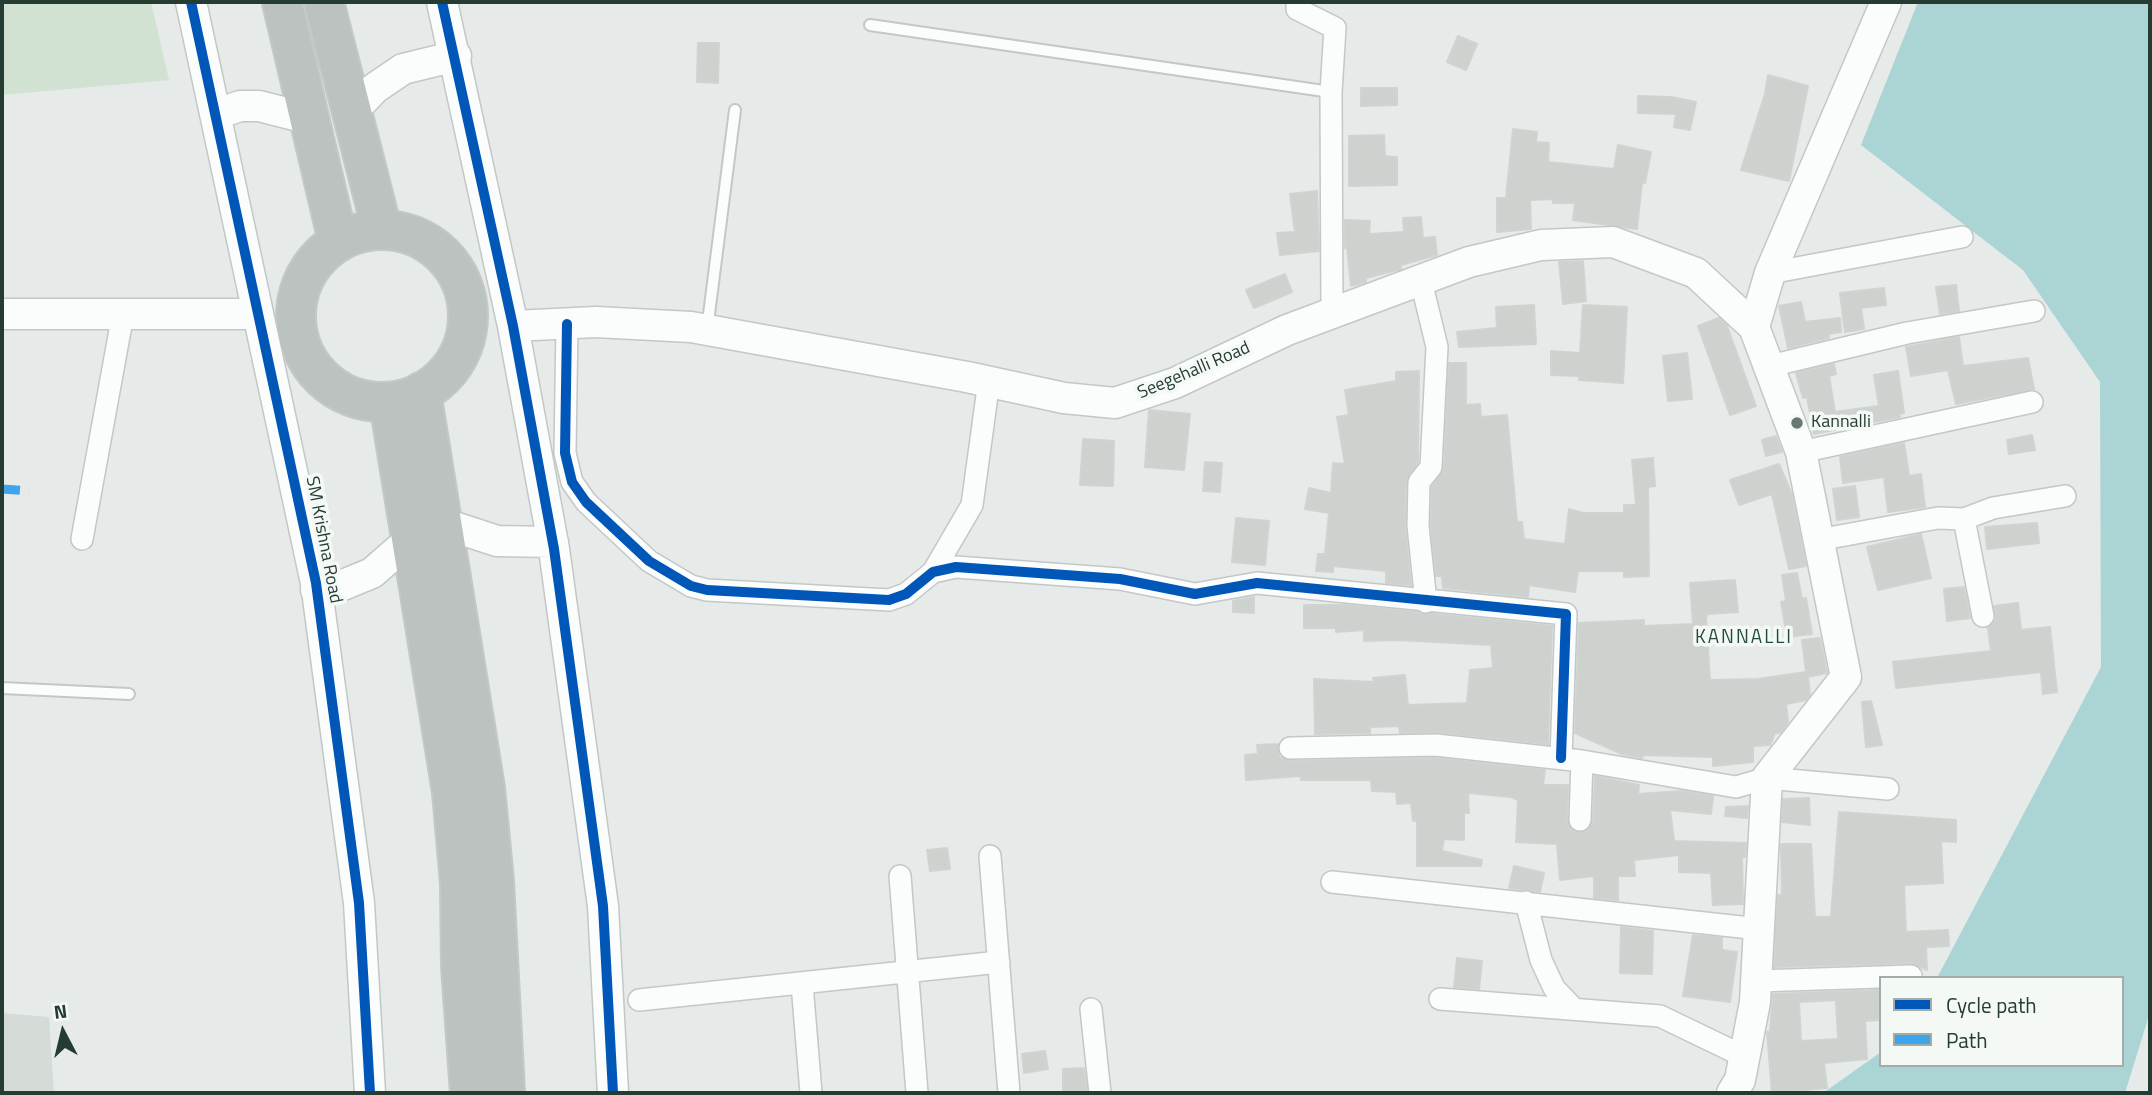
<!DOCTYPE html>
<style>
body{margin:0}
#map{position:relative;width:2152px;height:1095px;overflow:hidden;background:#e6eae8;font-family:"Titillium Web",sans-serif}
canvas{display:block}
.frame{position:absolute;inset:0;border:4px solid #253c32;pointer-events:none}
.legend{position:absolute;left:1879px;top:976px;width:245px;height:91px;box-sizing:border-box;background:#f5f9f6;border:2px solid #a2ada8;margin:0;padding:9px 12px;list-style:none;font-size:21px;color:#253c32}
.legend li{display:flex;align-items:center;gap:14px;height:35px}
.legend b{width:35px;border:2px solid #a2ada8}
.north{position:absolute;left:28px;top:997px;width:70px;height:70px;-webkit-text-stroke:5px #f5f9f6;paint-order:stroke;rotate:353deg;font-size:19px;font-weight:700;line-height:28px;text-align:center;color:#253c32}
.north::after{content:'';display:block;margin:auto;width:24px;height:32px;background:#253c32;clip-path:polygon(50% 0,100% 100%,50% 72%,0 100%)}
</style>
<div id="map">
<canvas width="2152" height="1095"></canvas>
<div class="frame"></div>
<ul class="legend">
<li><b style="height:9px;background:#0057b8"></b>Cycle path</li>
<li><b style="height:9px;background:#3ea4eb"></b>Path</li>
</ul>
<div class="north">N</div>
</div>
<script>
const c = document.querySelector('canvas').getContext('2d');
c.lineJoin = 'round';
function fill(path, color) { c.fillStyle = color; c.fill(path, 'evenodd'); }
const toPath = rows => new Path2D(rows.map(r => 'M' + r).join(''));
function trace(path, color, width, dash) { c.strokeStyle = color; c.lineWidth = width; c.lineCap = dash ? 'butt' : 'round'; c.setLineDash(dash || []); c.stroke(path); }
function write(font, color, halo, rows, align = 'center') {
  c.font = font + ' "Titillium Web",sans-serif'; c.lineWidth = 7; c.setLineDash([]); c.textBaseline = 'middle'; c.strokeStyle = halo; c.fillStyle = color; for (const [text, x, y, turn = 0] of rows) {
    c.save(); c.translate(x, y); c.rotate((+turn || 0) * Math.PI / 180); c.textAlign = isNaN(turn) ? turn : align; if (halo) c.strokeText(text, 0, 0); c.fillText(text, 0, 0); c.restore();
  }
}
fill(toPath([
 [2,1013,49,1017,54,1093,2,1093]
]), '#d5dbd7');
fill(toPath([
 [2,2,151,2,169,80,2,95]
]), '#d1e2d3');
fill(toPath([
 [1918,2,2150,2,2150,1012,2125,1093,1823,1093,1881,1052,1881,1065,2122,1065,2122,978,1937,978,2101,667,2100,382,2023,270,1861,145]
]), '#abd4d4');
const building = toPath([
 [1458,36,1477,44,1466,70,1447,62,1458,36],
 [698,43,719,43,718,83,697,82,698,43],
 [1768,75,1808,86,1789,181,1741,170,1765,94,1768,75],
 [1361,88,1397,88,1397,105,1361,106,1361,88],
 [1638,96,1671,97,1696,102,1690,130,1674,127,1676,114,1638,113,1638,96],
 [1513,129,1537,132,1536,142,1549,143,1548,162,1614,169,1618,145,1651,152,1645,183,1642,182,1637,229,1573,220,1575,203,1553,203,1553,199,1530,200,1531,229,1497,232,1497,198,1506,198,1513,129],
 [1384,135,1385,156,1397,157,1397,185,1349,186,1349,136,1384,135],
 [1317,191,1319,251,1280,255,1277,233,1295,232,1290,194,1317,191],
 [1421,217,1423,238,1435,237,1437,255,1401,265,1401,269,1366,278,1366,282,1351,286,1347,248,1345,248,1345,220,1370,221,1369,234,1404,232,1403,218,1421,217],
 [1583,261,1586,301,1563,304,1559,262,1583,261],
 [1285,274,1292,292,1254,308,1246,290,1285,274],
 [1956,285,1959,311,1940,314,1936,287,1956,285],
 [1884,288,1886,305,1861,308,1864,329,1845,332,1840,293,1884,288],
 [1801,302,1805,322,1840,318,1841,332,1828,334,1829,338,1788,348,1779,306,1801,302],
 [1534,305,1536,344,1459,347,1457,332,1497,328,1496,307,1534,305],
 [1583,305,1627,307,1623,383,1579,380,1579,376,1551,375,1551,351,1580,353,1583,305],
 [1719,318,1727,326,1756,406,1730,415,1698,326,1719,318],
 [1959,337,1963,366,2028,358,2034,389,1956,404,1948,370,1911,376,1906,347,1959,337],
 [1687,353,1692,399,1668,401,1663,356,1687,353],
 [1449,363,1466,363,1466,405,1480,404,1481,417,1507,415,1517,522,1522,522,1524,539,1565,544,1569,509,1583,513,1624,513,1624,505,1636,505,1632,460,1653,458,1655,486,1648,487,1649,576,1624,577,1624,571,1578,571,1575,592,1529,585,1528,597,1443,588,1442,576,1436,576,1431,525,1432,487,1444,468,1449,363],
 [1834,364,1836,374,1829,376,1835,412,1879,406,1874,375,1898,371,1904,413,1899,414,1900,417,1814,434,1807,397,1803,398,1796,373,1834,364],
 [1419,371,1418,462,1406,482,1405,527,1411,585,1386,583,1386,571,1333,566,1333,572,1316,571,1318,554,1325,554,1329,513,1305,509,1309,488,1331,493,1333,463,1345,464,1337,417,1349,415,1345,390,1396,381,1396,372,1419,371],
 [1149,410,1190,414,1184,470,1145,467,1149,410],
 [2032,435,2035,450,2009,454,2007,440,2032,435],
 [1776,436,1782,452,1766,456,1762,440,1776,436],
 [1083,439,1114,441,1113,486,1080,485,1083,439],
 [1904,443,1909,476,1921,474,1925,507,1888,512,1884,477,1843,483,1840,457,1904,443],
 [1205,462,1222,463,1220,492,1203,491,1205,462],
 [1779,464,1792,495,1806,566,1789,569,1772,494,1739,505,1730,480,1779,464],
 [1855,486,1859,517,1837,520,1833,489,1855,486],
 [1236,518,1269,521,1265,565,1232,562,1236,518],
 [2037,523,2039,543,1987,549,1985,527,2037,523],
 [1921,534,1931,578,1878,590,1867,547,1921,534],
 [1797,573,1802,599,1806,598,1812,634,1787,637,1781,602,1786,601,1782,575,1797,573],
 [1735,580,1738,612,1708,614,1706,618,1710,680,1758,679,1806,672,1802,640,1820,638,1827,673,1808,677,1810,695,1806,700,1786,704,1788,722,1780,733,1775,733,1770,745,1753,746,1753,762,1713,766,1713,757,1643,755,1642,758,1622,754,1575,733,1579,623,1644,620,1644,626,1693,624,1690,583,1735,580],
 [1964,587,1970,618,1947,621,1944,589,1964,587],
 [1254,597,1254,613,1233,612,1233,601,1254,597],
 [2018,603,2021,630,2050,627,2057,692,2043,694,2041,672,1896,688,1893,662,1991,651,1988,628,1996,620,1994,606,2018,603],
 [1304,605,1346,605,1552,626,1548,744,1437,732,1400,733,1399,726,1370,727,1370,733,1315,734,1314,679,1374,682,1373,678,1405,675,1408,705,1467,703,1470,670,1493,668,1491,645,1398,640,1364,641,1364,630,1336,632,1336,628,1304,628,1304,605],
 [1871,701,1882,745,1866,747,1862,702,1871,701],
 [1278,744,1279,757,1290,761,1435,758,1545,770,1543,785,1568,785,1567,820,1573,831,1579,833,1587,831,1593,821,1595,776,1639,785,1638,794,1681,791,1713,796,1711,814,1670,810,1674,841,1746,843,1745,857,1742,857,1743,904,1713,905,1711,873,1679,872,1679,855,1634,860,1635,876,1618,876,1618,900,1594,898,1594,876,1560,880,1557,844,1516,842,1518,800,1511,797,1468,793,1469,813,1464,813,1464,840,1444,839,1442,851,1482,860,1481,866,1417,866,1417,821,1413,821,1411,803,1397,804,1396,792,1372,791,1371,780,1301,780,1301,776,1246,780,1245,755,1258,754,1257,745,1278,744],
 [1809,798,1810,825,1782,822,1783,799,1809,798],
 [1748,806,1747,818,1725,816,1726,807,1748,806],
 [1839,812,1956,820,1956,842,1941,841,1943,883,1904,885,1906,932,1948,930,1949,946,1926,947,1927,970,1911,963,1774,967,1778,895,1782,895,1781,844,1811,844,1815,917,1831,917,1839,812],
 [947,848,950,869,930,871,927,850,947,848],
 [1514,866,1544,873,1540,892,1509,888,1514,866],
 [1621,927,1653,931,1652,974,1620,973,1621,927],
 [1693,935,1722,938,1722,950,1737,952,1730,1002,1683,996,1693,935],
 [1457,958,1482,961,1479,989,1454,987,1457,958],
 [1880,990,1879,1020,1865,1021,1867,1059,1824,1063,1827,1088,1772,1093,1767,1032,1770,1032,1773,994,1880,990],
 [1836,1000,1838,1039,1801,1041,1799,1002,1836,1000],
 [1045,1051,1048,1069,1024,1073,1022,1054,1045,1051],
 [1084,1068,1087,1093,1063,1093,1063,1069,1084,1068]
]);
fill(building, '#cdd2cf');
trace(building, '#cfd3d1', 2);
const lane = toPath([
 [870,25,1331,92],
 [707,330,735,110],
 [2,688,129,694]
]);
const street = toPath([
 [1297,2,1297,9,1335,28,1331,92,1332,313],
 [1770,273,1962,237],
 [1421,281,1437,347,1431,467,1419,482,1418,526,1426,602],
 [567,324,565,453,572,482,586,502,649,561,691,586,707,590,889,600,906,594,933,572,956,567,1120,579,1195,594,1257,583,1566,614,1561,758],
 [1770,366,1907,333,2034,311],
 [1801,452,2032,402],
 [1964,519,1983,616],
 [82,539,123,314],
 [1818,540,1938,518,1964,519,1993,508,2065,496],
 [933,572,972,505,989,381],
 [1290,748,1436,745,1582,761,1736,787,1767,778,1888,789],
 [1580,820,1582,761],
 [990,856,1009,1093],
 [900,876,917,1093],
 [1332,882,1759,929],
 [1526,902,1541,960,1554,988,1574,1009],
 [1757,981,1911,976],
 [802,984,811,1093],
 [1440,999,1660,1016,1745,1057],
 [639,1000,999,962],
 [1091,1009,1100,1093]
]);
const secondary = toPath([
 [191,2,316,583,359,903,370,1093],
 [442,2,513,326,554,549,603,906,613,1093],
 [352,112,375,88,403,69,456,56],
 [217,114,240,106,259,106,310,119],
 [2,314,258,314],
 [513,326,596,322,691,327,967,377,1064,398,1115,403,1175,383,1287,330,1469,262,1541,245,1613,242,1696,273,1754,327],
 [442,523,497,541,553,542],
 [316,590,343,585,372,573,411,539],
 [1732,1093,1740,1080,1755,1002,1767,778,1846,677,1801,452,1754,327,1770,273,1886,2]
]);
const highway = toPath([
 [282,2,338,241],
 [324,2,382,230],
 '296 316a86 86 0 1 1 172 0a86 86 0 1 1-172 0Z',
 [421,392,485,788,494,881,505,1093],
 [389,402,452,792,460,883,461,966,470,1093]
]);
trace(lane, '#c3c7c5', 14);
trace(street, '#c3c7c5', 24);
trace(secondary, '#c2c8c5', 33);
trace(highway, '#c2c9c6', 42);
trace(lane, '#fbfcfc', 10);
trace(street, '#fbfcfc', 21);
trace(secondary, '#fbfcfc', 30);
trace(highway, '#bcc2c0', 38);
trace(toPath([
 [2,489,29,491]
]), '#3ea4eb', 9, [18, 9]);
trace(toPath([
 [191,2,316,583,359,903,370,1093],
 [442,2,513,326,554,549,603,906,613,1093],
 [567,324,565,453,572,482,586,502,649,561,691,586,707,590,889,600,906,594,933,572,956,567,1120,579,1195,594,1257,583,1566,614,1561,758]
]), '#0057b8', 10);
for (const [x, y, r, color] of [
 [1797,423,7,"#697972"]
]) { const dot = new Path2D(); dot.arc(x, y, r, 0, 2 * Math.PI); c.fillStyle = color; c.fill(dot); trace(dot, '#f5f9f6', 2.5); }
write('18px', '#253c32', '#f5f9f6', [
 ["Seegehalli Road",1194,371,-23],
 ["SM Krishna Road",323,540,79]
]);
write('18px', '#253c32', '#f5f9f6', [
 ["Kannalli",1811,423]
], 'left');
c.letterSpacing = '2px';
write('19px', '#234c3b', '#f5f9f6', [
 ["KANNALLI",1744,638]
]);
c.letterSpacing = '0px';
</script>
